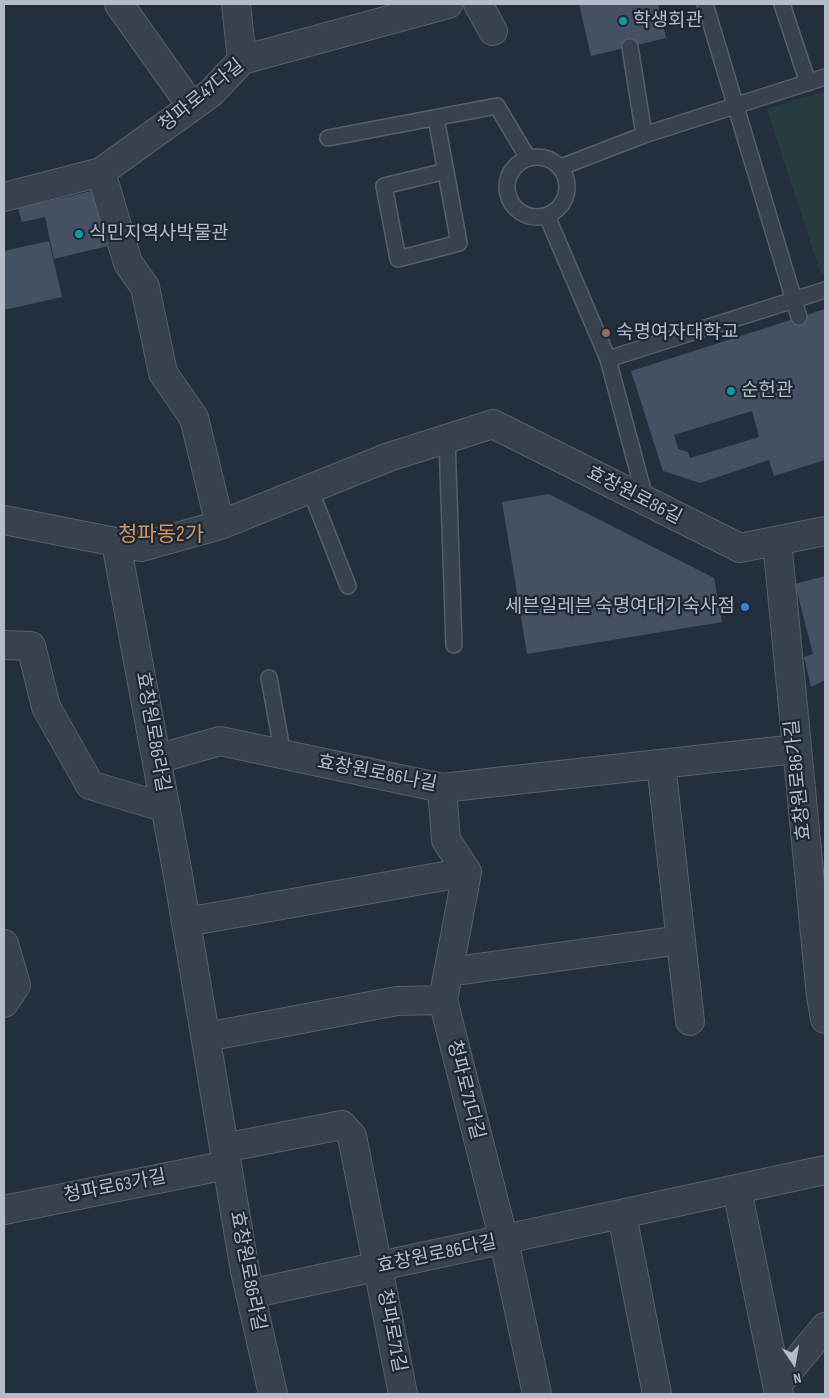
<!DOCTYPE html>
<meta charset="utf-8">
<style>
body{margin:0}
#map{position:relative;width:829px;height:1398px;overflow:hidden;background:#242f3e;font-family:"Sofia Sans Condensed",sans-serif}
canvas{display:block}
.frame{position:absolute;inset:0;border:5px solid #b4bcc9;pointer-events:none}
.north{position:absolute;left:769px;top:1338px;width:50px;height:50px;-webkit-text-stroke:4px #1d2633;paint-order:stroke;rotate:168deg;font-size:14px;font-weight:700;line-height:20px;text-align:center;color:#b4bcc9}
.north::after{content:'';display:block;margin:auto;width:18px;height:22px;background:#b4bcc9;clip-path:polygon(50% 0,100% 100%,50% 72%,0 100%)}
</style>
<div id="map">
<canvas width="829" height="1398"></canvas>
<div class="frame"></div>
<div class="north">N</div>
</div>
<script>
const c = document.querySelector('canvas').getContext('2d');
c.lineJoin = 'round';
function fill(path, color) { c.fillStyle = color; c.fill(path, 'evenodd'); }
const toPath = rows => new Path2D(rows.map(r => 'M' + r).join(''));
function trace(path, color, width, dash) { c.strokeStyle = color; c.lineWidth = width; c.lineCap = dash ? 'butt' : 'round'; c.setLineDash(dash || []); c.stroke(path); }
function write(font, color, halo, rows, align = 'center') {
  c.font = font + ' "Sofia Sans Condensed","Noto Sans KR",sans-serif'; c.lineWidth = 4.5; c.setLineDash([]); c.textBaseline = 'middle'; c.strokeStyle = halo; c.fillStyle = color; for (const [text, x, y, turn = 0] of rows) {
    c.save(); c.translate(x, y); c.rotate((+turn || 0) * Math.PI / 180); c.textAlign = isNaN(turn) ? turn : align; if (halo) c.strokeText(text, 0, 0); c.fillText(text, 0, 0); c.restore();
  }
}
fill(toPath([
 [825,91,825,273,821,275,767,109]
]), '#263c3f');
fill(toPath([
 [579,4,658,4,666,38,591,56],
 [100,189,112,245,54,259,45,217,22,222,18,208],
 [49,241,62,297,4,310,4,251],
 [825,309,825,460,774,476,769,460,700,483,663,471,631,371],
 [752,411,759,437,690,458,688,452,678,449,674,435],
 [549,494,714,578,722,622,527,654,502,502],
 [825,576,825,680,811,687,804,657,813,654,795,584]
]), '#455162');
const lane = toPath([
 [705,4,799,317],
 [782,4,808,83],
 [630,47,644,135],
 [436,118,459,243,398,259,384,186,446,171],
 [328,138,497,106,528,158],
 '507 187a30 30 0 1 1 60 0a30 30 0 1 1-60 0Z',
 [561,167,644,135,825,77],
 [547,216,608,359,646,502],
 [608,359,825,290],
 [447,439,454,645],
 [310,489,348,586],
 [269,678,283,755]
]);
const street = toPath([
 [119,4,192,107],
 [236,4,242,60],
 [478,4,493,31],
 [101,172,128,263,145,287,163,373,194,418,220,525],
 [4,197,101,172,211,93,242,60,448,4],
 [4,520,141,547,220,525,389,457,493,424,740,548,825,531],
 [777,541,821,996,825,1019],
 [116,543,178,875,245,1271,273,1394],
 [4,645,31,646,46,707,90,785,166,808],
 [157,759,220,741,442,788,796,749],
 [661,764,690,1021],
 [442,788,446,840,467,872,443,1000,504,1241,537,1394],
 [186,922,467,872],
 [4,944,16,985,4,1003],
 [448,972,681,940],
 [206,1037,397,1001,443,1000],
 [224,1148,342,1125,352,1136,403,1394],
 [737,1190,779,1394],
 [4,1210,227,1165],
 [622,1215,657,1394],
 [250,1294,825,1170],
 [777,1385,825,1327]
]);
trace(lane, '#565f6c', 18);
trace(street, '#565f6c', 30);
trace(lane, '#38414e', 15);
trace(street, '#38414e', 28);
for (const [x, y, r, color] of [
 [623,21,5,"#0f9aa8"],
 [79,234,5,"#0f9aa8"],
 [606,333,5,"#8d6e63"],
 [731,391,5,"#0f9aa8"],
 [745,607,5,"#3f7fe0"]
]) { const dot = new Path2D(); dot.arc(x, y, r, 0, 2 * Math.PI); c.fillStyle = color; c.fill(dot); trace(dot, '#1d2633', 2); }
write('19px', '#b4bcc9', '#1d2633', [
 ["학생회관",633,21],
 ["식민지역사박물관",89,234],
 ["숙명여자대학교",616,333],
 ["순헌관",741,391],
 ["세븐일레븐 숙명여대기숙사점",735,607,"right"]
], 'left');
write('19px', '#b4bcc9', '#1d2633', [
 ["청파로47다길",202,96,-39],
 ["효창원로86길",634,496,27],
 ["효창원로86라길",152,732,80],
 ["효창원로86나길",377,774,11],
 ["효창원로86가길",799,780,-96],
 ["청파로71다길",465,1090,76],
 ["청파로63가길",115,1187,-11],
 ["효창원로86다길",437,1255,-12],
 ["효창원로86라길",247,1271,79],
 ["청파로71길",391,1331,79]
]);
write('21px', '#d59563', '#1d2633', [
 ["청파동2가",161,536]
]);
</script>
